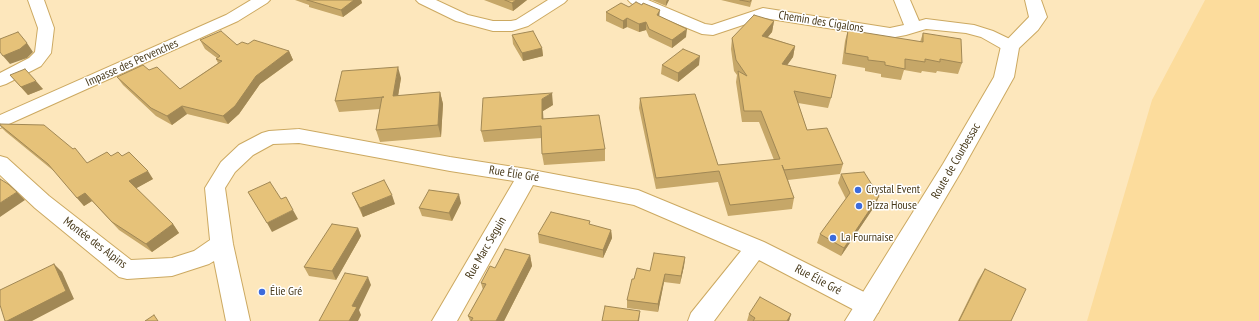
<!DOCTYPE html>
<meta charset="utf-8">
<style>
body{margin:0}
canvas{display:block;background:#fde7bc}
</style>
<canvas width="1259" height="321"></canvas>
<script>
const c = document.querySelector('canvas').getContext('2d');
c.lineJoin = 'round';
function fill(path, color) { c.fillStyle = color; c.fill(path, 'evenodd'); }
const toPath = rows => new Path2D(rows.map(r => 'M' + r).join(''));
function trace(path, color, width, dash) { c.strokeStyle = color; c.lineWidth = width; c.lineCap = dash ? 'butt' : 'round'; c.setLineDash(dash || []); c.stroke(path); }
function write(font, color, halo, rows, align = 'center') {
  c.font = font + ' "PT Sans Narrow",sans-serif'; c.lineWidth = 3; c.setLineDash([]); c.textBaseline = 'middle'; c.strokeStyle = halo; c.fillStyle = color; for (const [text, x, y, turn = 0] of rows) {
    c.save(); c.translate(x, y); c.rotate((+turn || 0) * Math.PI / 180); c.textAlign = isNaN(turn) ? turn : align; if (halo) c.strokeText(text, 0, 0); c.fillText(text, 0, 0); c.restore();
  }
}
fill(toPath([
 [1205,0,1259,0,1259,321,1087,321,1152,100]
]), '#fcdc9c');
const street = toPath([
 [28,0,44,0,54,28,51,53,41,66,6,84,0,86,0,73,29,58,35,52,38,28,28,0],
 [251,0,270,0,267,3,238,21,0,128,0,115,226,15,251,0],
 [416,0,436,0,468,15,493,21,511,21,516,20,548,0,567,0,564,3,528,26,512,31,493,31,456,21,419,3,416,0],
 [628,0,648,0,705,24,712,25,763,8,890,28,904,25,894,0,910,0,919,21,926,19,974,25,993,31,1016,42,1018,46,1016,50,1010,51,1004,50,981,37,966,33,926,29,906,35,890,38,764,18,713,35,702,34,648,12,631,3,628,0],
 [299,129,450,157,527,169,638,190,764,242,878,299,881,306,878,313,869,316,860,313,759,260,714,321,688,321,691,313,741,251,634,205,533,185,457,321,432,321,514,181,450,171,299,143,273,144,253,155,235,172,225,188,233,244,250,321,226,321,214,261,209,264,172,276,127,279,119,277,35,208,0,175,0,156,7,158,49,196,131,260,172,258,194,251,210,240,205,188,221,162,239,145,262,133,269,131,299,129]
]);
const secondary = toPath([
 [1025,0,1041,0,1047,17,1038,30,1019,48,1014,77,962,170,873,321,845,321,943,164,994,77,1001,46,1029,17,1025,0]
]);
trace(street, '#cca961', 2);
trace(secondary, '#cca961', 2);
fill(street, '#fff');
fill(secondary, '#fff');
fill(toPath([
 [295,0,361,0,362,3,343,17,309,7,309,5],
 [484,0,527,0,513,11],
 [652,0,669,0,666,6],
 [721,0,752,0,750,7],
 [629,7,659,16,686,37,672,48,649,37,646,30,639,32,627,27,623,29,606,21,606,12],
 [774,21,772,32,768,37,795,46,793,57,787,65,831,98,828,108,798,103,807,130,843,164,840,174,788,180,794,198,792,209,728,216,718,182,656,189,639,108,640,98,718,165,774,160,759,122,742,122,736,82,737,75,734,71,731,49,732,38],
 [848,30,920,42,923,33,962,63,958,74,937,71,936,73,922,71,921,73,904,70,901,80,881,77,881,74,865,71,865,68,842,64,845,41],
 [512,35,542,48,543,56,523,61,513,44],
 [200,40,237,45,248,44,289,51,293,60,260,84,239,114,228,124,187,114,172,125,156,116,123,85,117,77,149,70,180,89,218,63,216,59,217,58,205,49],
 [662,65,699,65,678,82,661,74],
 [10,75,43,89,28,95,17,83],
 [401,78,398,96,440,92,443,104,441,137,380,142,376,130,380,109,339,112,335,101],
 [553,105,543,111,543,119,605,149,605,161,544,165,542,154,542,138,484,142,481,131],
 [0,124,87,163,111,156,122,156,153,179,136,188,173,224,179,233,152,252,119,230,92,201,84,206,55,172,6,132,0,126],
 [841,174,876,204,841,256,817,243,820,234,846,199,838,183],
 [352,193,395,204,363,217],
 [461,203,452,221,422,216,419,208],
 [590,225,611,230,612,238,603,258,539,243,538,234],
 [358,228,361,236,336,280,309,276,304,267],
 [530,255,532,266,504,321,470,321,468,316,483,290,481,283,495,268],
 [685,257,684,266,680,284,664,282,658,312,627,308,627,300,634,279,650,271],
 [985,269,1011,321,958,321,978,280],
 [749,314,791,314,789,321,747,321]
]), '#c6a768');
fill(toPath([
 [354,0,361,0,362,3,343,17,341,10],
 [516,0,527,0,513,11,512,3],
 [667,0,669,0,666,6,666,2],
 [660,10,659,18,657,15],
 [627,18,627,27,623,29,623,21],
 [774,21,772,32,760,46,762,36],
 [646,22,646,30,639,32,639,24],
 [687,29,686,37,672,48,672,40],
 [27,43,33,52,27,58,10,64,3,56],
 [795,46,793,57,780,75,782,64],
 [542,48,543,56,523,61,522,53],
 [289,51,293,60,260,84,239,114,228,124,223,116,256,76],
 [700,56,699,65,678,82,678,73],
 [398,67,401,78,396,108,393,96],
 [36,81,43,89,28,95,21,87],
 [440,92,443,104,441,137,438,125],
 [552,93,553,105,543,111,544,130,542,119,542,99],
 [182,106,187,114,172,125,167,116],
 [148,171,153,179,135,189,129,181],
 [17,192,25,200,0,217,0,203],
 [85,193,92,201,84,206,77,198],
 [459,194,461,203,452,221,449,213],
 [392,195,395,204,363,217,360,208],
 [879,196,876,204,841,256,844,248],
 [293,210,298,219,272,232,267,223],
 [173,224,179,233,152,252,146,244],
 [358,228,361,236,336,280,332,271],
 [611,230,612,238,603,258,603,250],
 [530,255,532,266,504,321,496,321],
 [685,257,684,266,680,284,681,276],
 [54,264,62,272,74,299,32,321,7,321],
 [665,274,664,282,658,312,658,304],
 [368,277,371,285,359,310,361,315,358,321,349,321,352,306],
 [640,311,639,321,638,321],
 [791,314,789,321,787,321]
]), '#a18855');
const building = toPath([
 [307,0,354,0,341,10,307,0],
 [505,0,516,0,512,3,505,0],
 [740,0,751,0,750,2,740,0],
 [636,2,642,5,643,3,660,10,657,15,687,29,672,40,649,29,646,22,639,24,627,18,623,21,606,12,621,3,629,7,636,2],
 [754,15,774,21,762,36,795,46,782,64,836,75,831,98,794,91,807,130,827,128,843,164,784,170,782,165,794,198,730,205,719,171,656,178,640,98,695,94,718,165,780,159,761,111,744,111,738,71,747,76,736,60,732,38,754,15],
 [848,30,923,42,923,33,961,39,962,63,940,59,940,62,925,59,925,62,905,59,905,69,885,65,885,62,868,60,868,57,845,53,848,30],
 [221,31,237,45,242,42,248,44,254,40,289,51,256,76,235,106,223,116,182,106,167,116,151,108,117,77,143,65,149,70,157,67,180,89,222,61,216,59,220,56,200,40,221,31],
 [533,31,542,48,522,53,512,35,533,31],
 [18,32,27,43,20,49,3,56,0,52,0,39,18,32],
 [683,49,700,56,678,73,662,65,683,49],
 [398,67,393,96,440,92,438,125,376,130,382,97,384,97,335,101,342,71,398,67],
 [25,69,36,81,21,87,10,75,25,69],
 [552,93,542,99,542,119,599,115,605,149,542,154,541,126,481,131,483,98,552,93],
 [0,124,44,125,73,149,75,148,87,163,107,152,111,156,118,152,122,156,129,152,148,171,129,181,173,224,146,244,112,222,85,193,77,198,48,164,0,125,0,124],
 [864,172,879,196,844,248,820,234,850,193,841,174,864,172],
 [0,179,8,184,17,192,0,203,0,179],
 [384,180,392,195,360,208,352,193,384,180],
 [270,182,281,199,286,197,293,210,267,223,248,192,270,182],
 [429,190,459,194,449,213,419,208,429,190],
 [551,212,590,221,589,224,611,230,603,250,538,234,551,212],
 [332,224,358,228,332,271,304,267,332,224],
 [505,249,530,255,496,321,471,321,473,318,468,316,486,284,481,283,490,266,495,268,505,249],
 [654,253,685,257,681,276,665,274,658,304,627,300,632,279,634,279,637,268,650,271,654,253],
 [54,264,66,291,7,321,5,321,0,305,0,290,54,264],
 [985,269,1026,289,1011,321,959,321,985,269],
 [345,273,368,277,352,306,357,307,349,321,319,321,345,273],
 [760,297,791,314,787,321,753,321,755,318,749,314,760,297],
 [605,306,640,311,638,321,602,321,605,306],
 [154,315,158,321,145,321,154,315]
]);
fill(building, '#e6c279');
trace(building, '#a18855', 1);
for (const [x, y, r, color] of [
 [858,190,4,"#3c6bdc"],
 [859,206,4,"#3c6bdc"],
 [833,238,4,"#3c6bdc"],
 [262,292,4,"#3c6bdc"]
]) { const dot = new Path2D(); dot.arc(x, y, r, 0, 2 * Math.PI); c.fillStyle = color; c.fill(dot); trace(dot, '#fff', 1.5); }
write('12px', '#483a1b', '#fff', [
 ["Chemin des Cigalons",821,22,9],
 ["Impasse des Pervenches",132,63,-24],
 ["Route de Courbessac",956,161,-60],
 ["Rue Élie Gré",514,174,9],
 ["Montée des Alpins",95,243,37],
 ["Rue Marc Seguin",486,248,-60],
 ["Rue Élie Gré",818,280,28]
]);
write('12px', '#483a1b', '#fff', [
 ["Crystal Event",866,190],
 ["Pizza House",867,206],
 ["La Fournaise",841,238],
 ["Élie Gré",270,292]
], 'left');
</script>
